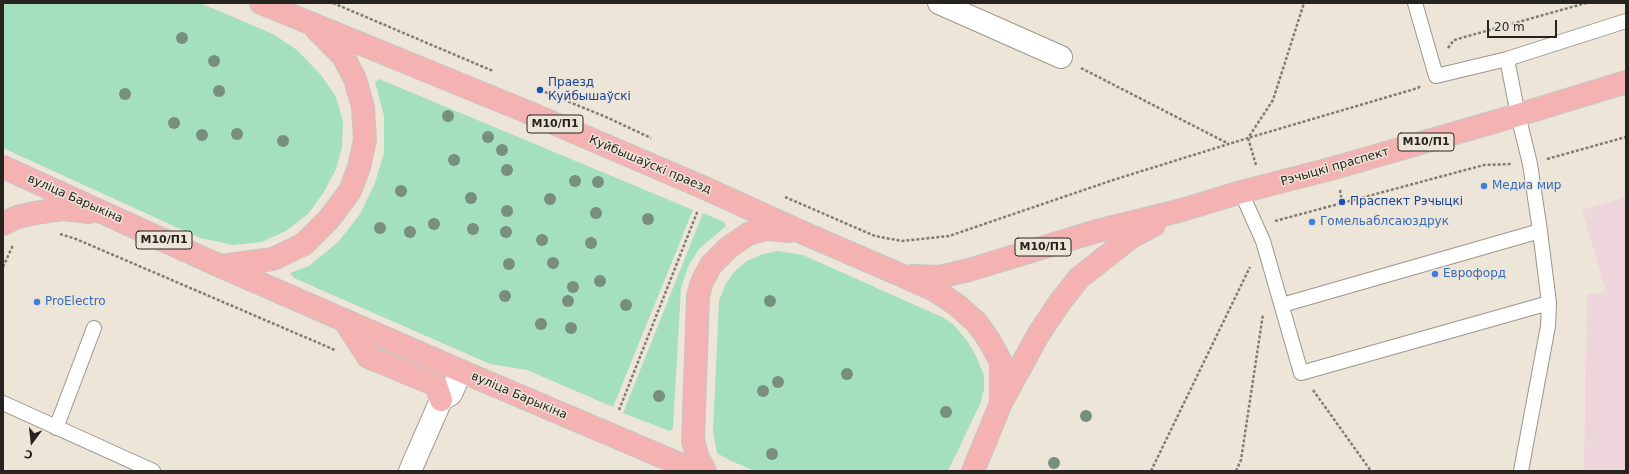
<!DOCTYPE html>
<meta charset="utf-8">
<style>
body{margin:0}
#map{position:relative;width:1629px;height:474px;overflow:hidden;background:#ede5d8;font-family:"DejaVu Sans",sans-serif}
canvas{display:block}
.frame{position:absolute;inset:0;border:4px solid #272420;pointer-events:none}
.north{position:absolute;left:12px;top:422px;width:40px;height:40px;-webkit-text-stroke:3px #ede5d8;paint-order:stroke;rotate:195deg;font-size:11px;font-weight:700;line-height:16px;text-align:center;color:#272420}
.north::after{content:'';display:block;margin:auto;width:14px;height:18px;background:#272420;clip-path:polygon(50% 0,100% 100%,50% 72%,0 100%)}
.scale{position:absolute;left:1487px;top:20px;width:70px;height:18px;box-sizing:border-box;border:2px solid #272420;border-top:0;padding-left:5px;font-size:12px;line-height:14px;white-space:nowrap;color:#272420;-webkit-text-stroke:3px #ede5d8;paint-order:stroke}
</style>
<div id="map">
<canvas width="1629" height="474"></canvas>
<div class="frame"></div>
<div class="north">С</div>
<div class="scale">20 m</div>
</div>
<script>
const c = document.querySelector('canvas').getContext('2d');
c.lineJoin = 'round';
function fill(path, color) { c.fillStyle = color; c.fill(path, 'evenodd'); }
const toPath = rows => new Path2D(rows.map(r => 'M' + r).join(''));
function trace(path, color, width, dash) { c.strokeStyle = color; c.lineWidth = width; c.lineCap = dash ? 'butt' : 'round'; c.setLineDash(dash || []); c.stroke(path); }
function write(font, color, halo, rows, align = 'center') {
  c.font = font + ' "DejaVu Sans",sans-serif'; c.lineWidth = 3; c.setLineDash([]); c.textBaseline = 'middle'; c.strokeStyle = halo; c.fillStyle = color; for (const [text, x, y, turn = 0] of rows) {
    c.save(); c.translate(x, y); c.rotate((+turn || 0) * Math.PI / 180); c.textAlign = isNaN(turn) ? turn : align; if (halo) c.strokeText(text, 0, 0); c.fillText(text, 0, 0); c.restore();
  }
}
fill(toPath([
 [1626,197,1626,471,1584,471,1587,295,1606,291,1582,210]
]), '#eed4db');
fill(toPath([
 [3,3,200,3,273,34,297,50,321,75,336,97,343,121,342,147,336,169,324,192,308,214,286,231,262,242,233,245,200,238,3,148],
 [379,79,693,210,613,407,527,370,490,364,294,278,290,273,309,266,338,242,360,214,375,183,384,153,384,116,375,82],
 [703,213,724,222,726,226,699,249,688,267,681,288,673,428,670,431,623,413],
 [778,251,803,255,944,318,954,325,968,342,975,354,984,375,984,389,981,402,948,471,755,471,729,460,717,453,713,432,719,301,725,285,734,272,747,261,763,254]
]), '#a4e0be');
const service = toPath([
 [1415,3,1436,76,1507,59,1626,21],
 [1507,59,1518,115,1530,164,1540,231,1549,303,1548,326,1521,471],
 [1241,192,1263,241,1301,373,1549,303],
 [1282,305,1540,231],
 [3,403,153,471],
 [56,428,94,328]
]);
const minor = toPath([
 [939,3,1061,57],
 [410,471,441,400,451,394,461,371]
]);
const primary = toPath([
 [261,3,530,113,707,189,799,231,903,276,934,290,957,305,977,323,989,340,1001,362,1001,403,973,471],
 [3,167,220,266,461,371,696,471],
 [3,224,17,217,35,213,63,209,89,212],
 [221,266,273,259,304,244,329,219,350,191,359,167,365,140,363,107,355,79,343,56,316,29],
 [912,276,939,277,969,270,1097,231,1182,210,1241,192,1334,168,1518,115,1626,82],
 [344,320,368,357,436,385,441,400],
 [1002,401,1038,335,1060,302,1079,278,1131,237,1154,225],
 [705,471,698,458,693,441,698,296,702,282,711,265,728,248,748,234,767,229,790,231]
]);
trace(service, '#9d968a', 16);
trace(minor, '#9d968a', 24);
trace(primary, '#c7c6c5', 24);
trace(toPath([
 [333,3,493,71],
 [1448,48,1454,40,1586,3],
 [1081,68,1229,144],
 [545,92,606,117,651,138],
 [1547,159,1626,137],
 [1256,165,1248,138,1418,88,1420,86],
 [1340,190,1342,202],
 [785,197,875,236,902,241,949,236,1113,180,1248,138,1273,100,1304,3],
 [1275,221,1484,165,1511,164],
 [60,234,76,239,335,350],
 [3,267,13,245],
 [1313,390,1371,471],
 [619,410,698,210],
 [1151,471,1250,267],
 [1236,471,1241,460,1263,314]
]), '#817c74', 2.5, [3, 2]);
trace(service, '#fff', 14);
trace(minor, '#fff', 22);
trace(primary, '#f4b2b3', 22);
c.fillStyle = '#778f7c';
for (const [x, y] of [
 [182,38],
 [214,61],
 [219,91],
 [125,94],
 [448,116],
 [174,123],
 [237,134],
 [202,135],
 [488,137],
 [283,141],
 [502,150],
 [454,160],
 [507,170],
 [575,181],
 [598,182],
 [401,191],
 [471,198],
 [550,199],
 [507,211],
 [596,213],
 [648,219],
 [434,224],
 [380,228],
 [473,229],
 [410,232],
 [506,232],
 [542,240],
 [591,243],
 [553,263],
 [509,264],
 [600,281],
 [573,287],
 [505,296],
 [568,301],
 [770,301],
 [626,305],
 [541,324],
 [571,328],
 [847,374],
 [778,382],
 [763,391],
 [659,396],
 [946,412],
 [1086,416],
 [772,454],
 [1054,463]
]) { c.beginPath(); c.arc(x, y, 6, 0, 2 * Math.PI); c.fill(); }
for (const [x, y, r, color] of [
 [540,90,4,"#1a4fb4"],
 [1484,186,4,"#3f7fe0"],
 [1342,202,4,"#1a4fb4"],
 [1312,222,4,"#3f7fe0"],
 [1435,274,4,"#3f7fe0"],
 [37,302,4,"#3f7fe0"]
]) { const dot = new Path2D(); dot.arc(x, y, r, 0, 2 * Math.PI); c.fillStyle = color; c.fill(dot); trace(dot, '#ede5d8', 1.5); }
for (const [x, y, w] of [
 [555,124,56],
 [1426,142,56],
 [164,240,56],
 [1043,247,56]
]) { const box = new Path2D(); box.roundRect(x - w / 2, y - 9, w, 18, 3); c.fillStyle = '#ede5d8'; c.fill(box); trace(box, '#272420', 1); }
write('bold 11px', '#272420', null, [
 ["М10/П1",555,124],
 ["М10/П1",1426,142],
 ["М10/П1",164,240],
 ["М10/П1",1043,247]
]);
write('12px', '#164399', '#ede5d8', [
 ["Праезд",548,83],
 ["Куйбышаўскі",548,97],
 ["Праспект Рэчыцкі",1350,202]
], 'left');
write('12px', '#272420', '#ede5d8', [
 ["Куйбышаўскі праезд",650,165,23],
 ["Рэчыцкі праспект",1335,167,-16],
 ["вуліца Барыкіна",75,199,24],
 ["вуліца Барыкіна",519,396,23]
]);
write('12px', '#366cbe', '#ede5d8', [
 ["Медиа мир",1492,186],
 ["Гомельаблсаюздрук",1320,222],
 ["Еврофорд",1443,274],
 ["ProElectro",45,302]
], 'left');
</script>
